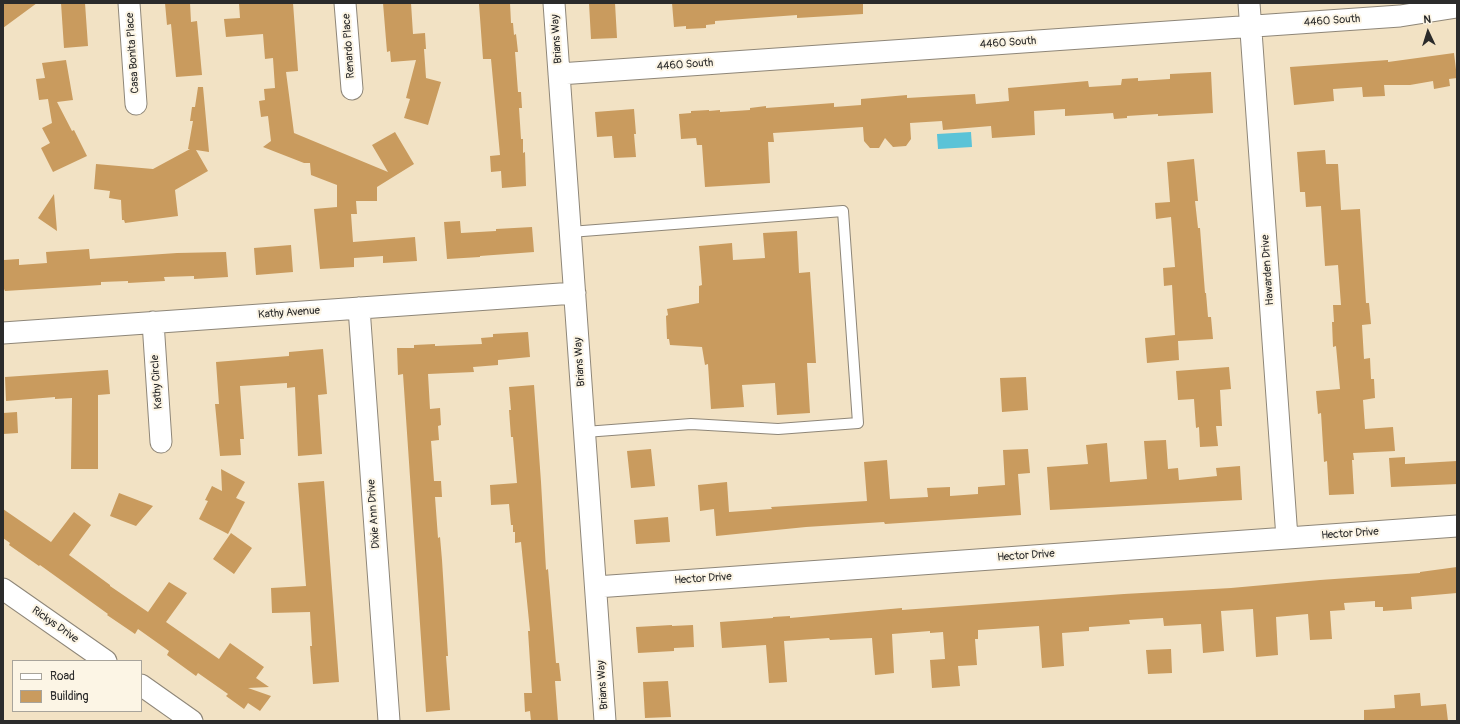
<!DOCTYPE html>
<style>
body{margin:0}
#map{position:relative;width:1460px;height:724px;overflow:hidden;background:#f2e2c4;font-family:Pangolin,sans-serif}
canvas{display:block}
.frame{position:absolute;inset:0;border:4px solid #2b2b2b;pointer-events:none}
.legend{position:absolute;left:12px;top:660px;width:130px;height:52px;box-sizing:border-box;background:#fcf5e5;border:1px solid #a8a49b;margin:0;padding:5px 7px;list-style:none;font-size:12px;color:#2b2b2b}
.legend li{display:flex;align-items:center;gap:8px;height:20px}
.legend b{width:20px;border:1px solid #a8a49b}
.north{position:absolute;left:1408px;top:12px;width:40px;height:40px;-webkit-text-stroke:3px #fcf5e5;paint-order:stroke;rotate:356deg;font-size:11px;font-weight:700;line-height:16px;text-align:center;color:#2b2b2b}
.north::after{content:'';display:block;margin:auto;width:14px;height:18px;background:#2b2b2b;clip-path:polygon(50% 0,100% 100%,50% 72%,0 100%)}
</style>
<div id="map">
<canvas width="1460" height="724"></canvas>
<div class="frame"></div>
<ul class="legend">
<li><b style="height:5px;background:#fff"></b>Road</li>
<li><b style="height:11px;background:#c99b5e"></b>Building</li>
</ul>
<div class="north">N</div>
</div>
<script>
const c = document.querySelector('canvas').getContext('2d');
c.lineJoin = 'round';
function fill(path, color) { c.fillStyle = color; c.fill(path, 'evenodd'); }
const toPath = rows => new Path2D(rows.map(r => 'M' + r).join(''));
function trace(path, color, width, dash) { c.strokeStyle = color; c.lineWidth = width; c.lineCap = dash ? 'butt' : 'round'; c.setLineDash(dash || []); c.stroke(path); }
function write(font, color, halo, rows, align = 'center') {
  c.font = font + ' Pangolin,sans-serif'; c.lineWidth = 4; c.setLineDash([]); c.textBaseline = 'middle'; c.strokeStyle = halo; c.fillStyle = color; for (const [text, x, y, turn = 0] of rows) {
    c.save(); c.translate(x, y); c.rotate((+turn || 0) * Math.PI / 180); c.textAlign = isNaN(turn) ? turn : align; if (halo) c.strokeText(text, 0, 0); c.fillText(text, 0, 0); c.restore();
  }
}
fill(toPath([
 [971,132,972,147,938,149,937,134]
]), '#5bc3d7');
fill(toPath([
 [3,3,37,3,3,28],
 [61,3,85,3,88,46,64,48],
 [165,3,190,3,191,22,197,21,202,75,176,77,171,24,167,25],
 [239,3,293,3,298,71,286,72,294,133,388,172,372,145,395,132,414,164,377,187,377,201,356,201,357,214,351,214,353,242,415,237,417,261,383,263,383,256,354,258,354,267,320,269,314,209,337,207,337,185,311,175,310,163,304,163,263,147,271,141,268,116,261,117,259,101,265,100,264,89,275,88,273,58,265,59,263,34,226,37,224,19,240,18],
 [383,3,411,3,413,34,425,33,426,49,424,49,426,78,441,82,428,125,404,118,410,99,406,98,416,60,391,62,390,51,387,52],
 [486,3,510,3,511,23,513,23,514,35,516,34,518,52,515,52,518,92,521,92,522,108,519,108,521,139,523,139,523,153,525,152,526,186,502,188,501,171,491,172,490,156,500,155,491,59,483,59,479,4],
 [589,3,615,3,617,38,591,39],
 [672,3,863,3,863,14,797,18,797,15,715,21,715,24,706,25,706,28,686,29,686,26,674,27],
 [1454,53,1457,78,1449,79,1450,86,1434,89,1433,81,1410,85,1384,85,1385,96,1363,97,1362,87,1333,89,1334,101,1294,105,1290,67,1388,60,1388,62],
 [66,60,73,100,57,102,72,131,74,130,87,156,53,172,41,148,50,143,42,128,52,123,48,99,39,100,36,79,45,78,42,63],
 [1211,72,1213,113,1158,116,1158,114,1127,116,1127,118,1114,119,1113,113,1065,116,1065,109,1034,111,1035,135,992,138,991,126,943,130,942,121,910,123,911,139,906,146,893,147,885,138,879,148,870,148,864,141,863,127,773,133,774,142,768,142,770,183,705,187,702,145,697,145,696,138,681,139,679,114,691,113,691,111,709,110,709,111,720,110,720,112,750,110,750,108,766,106,766,108,834,103,834,107,861,105,861,99,907,95,907,98,975,94,976,104,1009,101,1008,88,1088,81,1089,87,1121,85,1122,79,1138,78,1138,81,1170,79,1170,74],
 [198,87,203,87,209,152,196,150,208,171,175,190,178,216,125,223,124,220,122,220,121,200,109,198,110,191,94,189,96,164,153,169,190,149,188,149,193,121,190,121,192,107,195,107],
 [634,109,636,134,634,134,636,157,614,158,612,136,597,137,595,112],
 [1325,150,1326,164,1338,164,1341,210,1360,209,1366,303,1369,303,1371,324,1362,325,1364,359,1370,358,1371,379,1374,379,1375,398,1363,400,1365,429,1393,427,1395,451,1353,453,1354,460,1352,460,1354,494,1329,495,1327,461,1324,462,1321,413,1318,414,1316,391,1340,389,1336,346,1333,347,1332,322,1334,322,1333,305,1341,305,1338,265,1325,266,1321,206,1306,207,1305,192,1300,192,1297,152],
 [1194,159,1198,201,1195,201,1198,228,1200,228,1205,293,1206,293,1208,317,1211,317,1213,339,1178,341,1179,360,1147,363,1145,338,1175,335,1172,285,1164,286,1163,268,1175,267,1171,217,1156,219,1155,203,1170,202,1167,162],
 [54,194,57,231,38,218],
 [460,221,461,233,496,231,496,229,532,227,534,252,480,256,480,257,447,259,444,222],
 [797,231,799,273,810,272,816,363,807,363,810,413,777,415,775,383,742,385,744,407,711,409,708,364,705,365,702,347,670,345,669,339,667,339,666,316,668,315,667,309,699,303,699,286,702,285,699,246,732,243,733,260,765,258,763,233],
 [291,245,293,272,256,275,254,248],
 [89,249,90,259,177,253,226,252,228,277,194,279,194,276,164,277,165,281,128,283,128,281,101,282,101,285,5,291,4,289,3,289,4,260,19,259,19,265,47,263,46,252],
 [528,332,530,357,498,360,498,365,473,367,474,372,428,374,430,409,440,408,441,425,438,426,439,440,431,441,434,481,441,481,442,497,435,497,438,538,440,537,442,560,448,656,446,656,450,710,426,712,403,374,398,375,397,348,414,348,414,345,435,344,435,346,436,346,482,344,481,338,493,337,493,334],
 [323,349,327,394,318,395,322,454,298,456,295,387,287,388,287,383,240,386,244,439,240,439,241,455,220,456,215,404,219,404,216,362,289,356,289,352],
 [1229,367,1231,389,1220,390,1222,426,1216,426,1218,446,1200,447,1199,427,1196,428,1194,399,1178,400,1176,371],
 [108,370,110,394,98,395,98,469,71,469,72,398,55,399,55,397,6,401,5,377],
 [1026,377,1028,410,1002,412,1000,378],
 [534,385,541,482,546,570,548,569,556,663,559,663,561,681,555,681,558,721,531,721,530,711,525,712,524,693,532,693,528,631,530,631,521,542,515,543,515,532,513,532,513,525,511,525,509,504,491,505,490,485,517,483,513,437,511,437,509,410,511,410,509,387],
 [17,412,18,433,3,434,3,413],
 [1166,440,1168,469,1178,468,1179,480,1217,476,1216,468,1240,466,1242,500,1050,510,1047,467,1088,464,1086,445,1107,443,1110,482,1147,479,1144,441],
 [651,449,655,486,631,488,627,451],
 [1028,449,1030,473,1018,474,1021,515,885,524,884,522,806,527,716,536,714,509,700,511,698,485,727,482,729,512,772,509,771,507,867,501,864,462,887,460,890,499,928,497,927,488,950,487,950,496,978,494,978,487,1005,485,1003,450],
 [1405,457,1405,464,1457,461,1457,484,1391,487,1389,458],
 [221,469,245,482,236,498,245,502,228,534,199,519,208,501,205,500,212,486,222,491],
 [324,481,339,682,313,684,310,646,312,646,310,612,272,613,271,588,306,586,298,483],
 [119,493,153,506,136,526,110,516],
 [3,509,51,542,74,512,91,525,69,555,110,585,110,586,148,612,169,582,187,593,166,622,219,659,230,643,264,667,256,678,269,687,248,688,271,696,260,711,248,703,244,709,226,696,228,694,198,673,196,676,167,655,169,651,138,629,135,634,107,615,108,614,40,565,39,566,9,545,10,543,3,538],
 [668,517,670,542,636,544,634,520],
 [231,533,252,548,234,574,213,559],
 [1457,567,1457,593,1411,597,1412,609,1383,611,1383,607,1375,607,1375,601,1344,603,1345,610,1330,611,1332,639,1310,640,1308,614,1276,617,1278,655,1256,657,1253,609,1221,611,1224,651,1203,653,1201,624,1164,626,1163,618,1129,620,1130,624,1089,627,1089,631,1062,633,1064,666,1042,668,1039,626,978,630,978,639,975,639,977,665,958,666,960,686,932,688,930,660,945,659,943,632,930,633,930,631,892,634,894,673,875,675,872,638,830,640,829,638,784,641,787,682,769,683,766,645,722,648,720,622,773,618,773,617,790,616,790,618,902,608,902,610,1124,594,1231,588,1320,580,1420,573,1420,572],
 [672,625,672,626,693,625,694,647,674,648,674,651,638,653,636,627],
 [1171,649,1172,673,1148,674,1146,650],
 [668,681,671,717,645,718,643,682],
 [1420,693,1421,706,1446,704,1448,721,1364,721,1364,710,1395,708,1394,695]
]), '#c99b5e');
const service = toPath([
 [570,232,843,211,858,423,778,429,691,424,585,432]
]);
const minor = toPath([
 [129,3,136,104],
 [345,3,352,89],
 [554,3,605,721],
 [1249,3,1287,538],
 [559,74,1400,16,1457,7],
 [359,308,389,721],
 [153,322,161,442],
 [3,333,575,293],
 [596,587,1457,526],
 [3,589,106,661],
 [141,685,192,721]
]);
trace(service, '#8e8678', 12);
trace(minor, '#8e8678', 23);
trace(service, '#fff', 10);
trace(minor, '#fff', 21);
write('11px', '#2b2b2b', '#fcf5e5', [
 ["4460 South",1332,21,-4],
 ["Brians Way",557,39,-94],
 ["4460 South",1008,43,-4],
 ["Renardo Place",349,46,-94],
 ["Casa Bonita Place",133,53,-94],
 ["4460 South",685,65,-4],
 ["Hawarden Drive",1268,270,-94],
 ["Kathy Avenue",289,313,-4],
 ["Brians Way",580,362,-94],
 ["Kathy Circle",157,382,-94],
 ["Dixie Ann Drive",374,514,-94],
 ["Hector Drive",1350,534,-4],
 ["Hector Drive",1026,556,-4],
 ["Hector Drive",703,579,-4],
 ["Rickys Drive",55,625,35],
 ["Brians Way",603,685,-94]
]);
</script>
